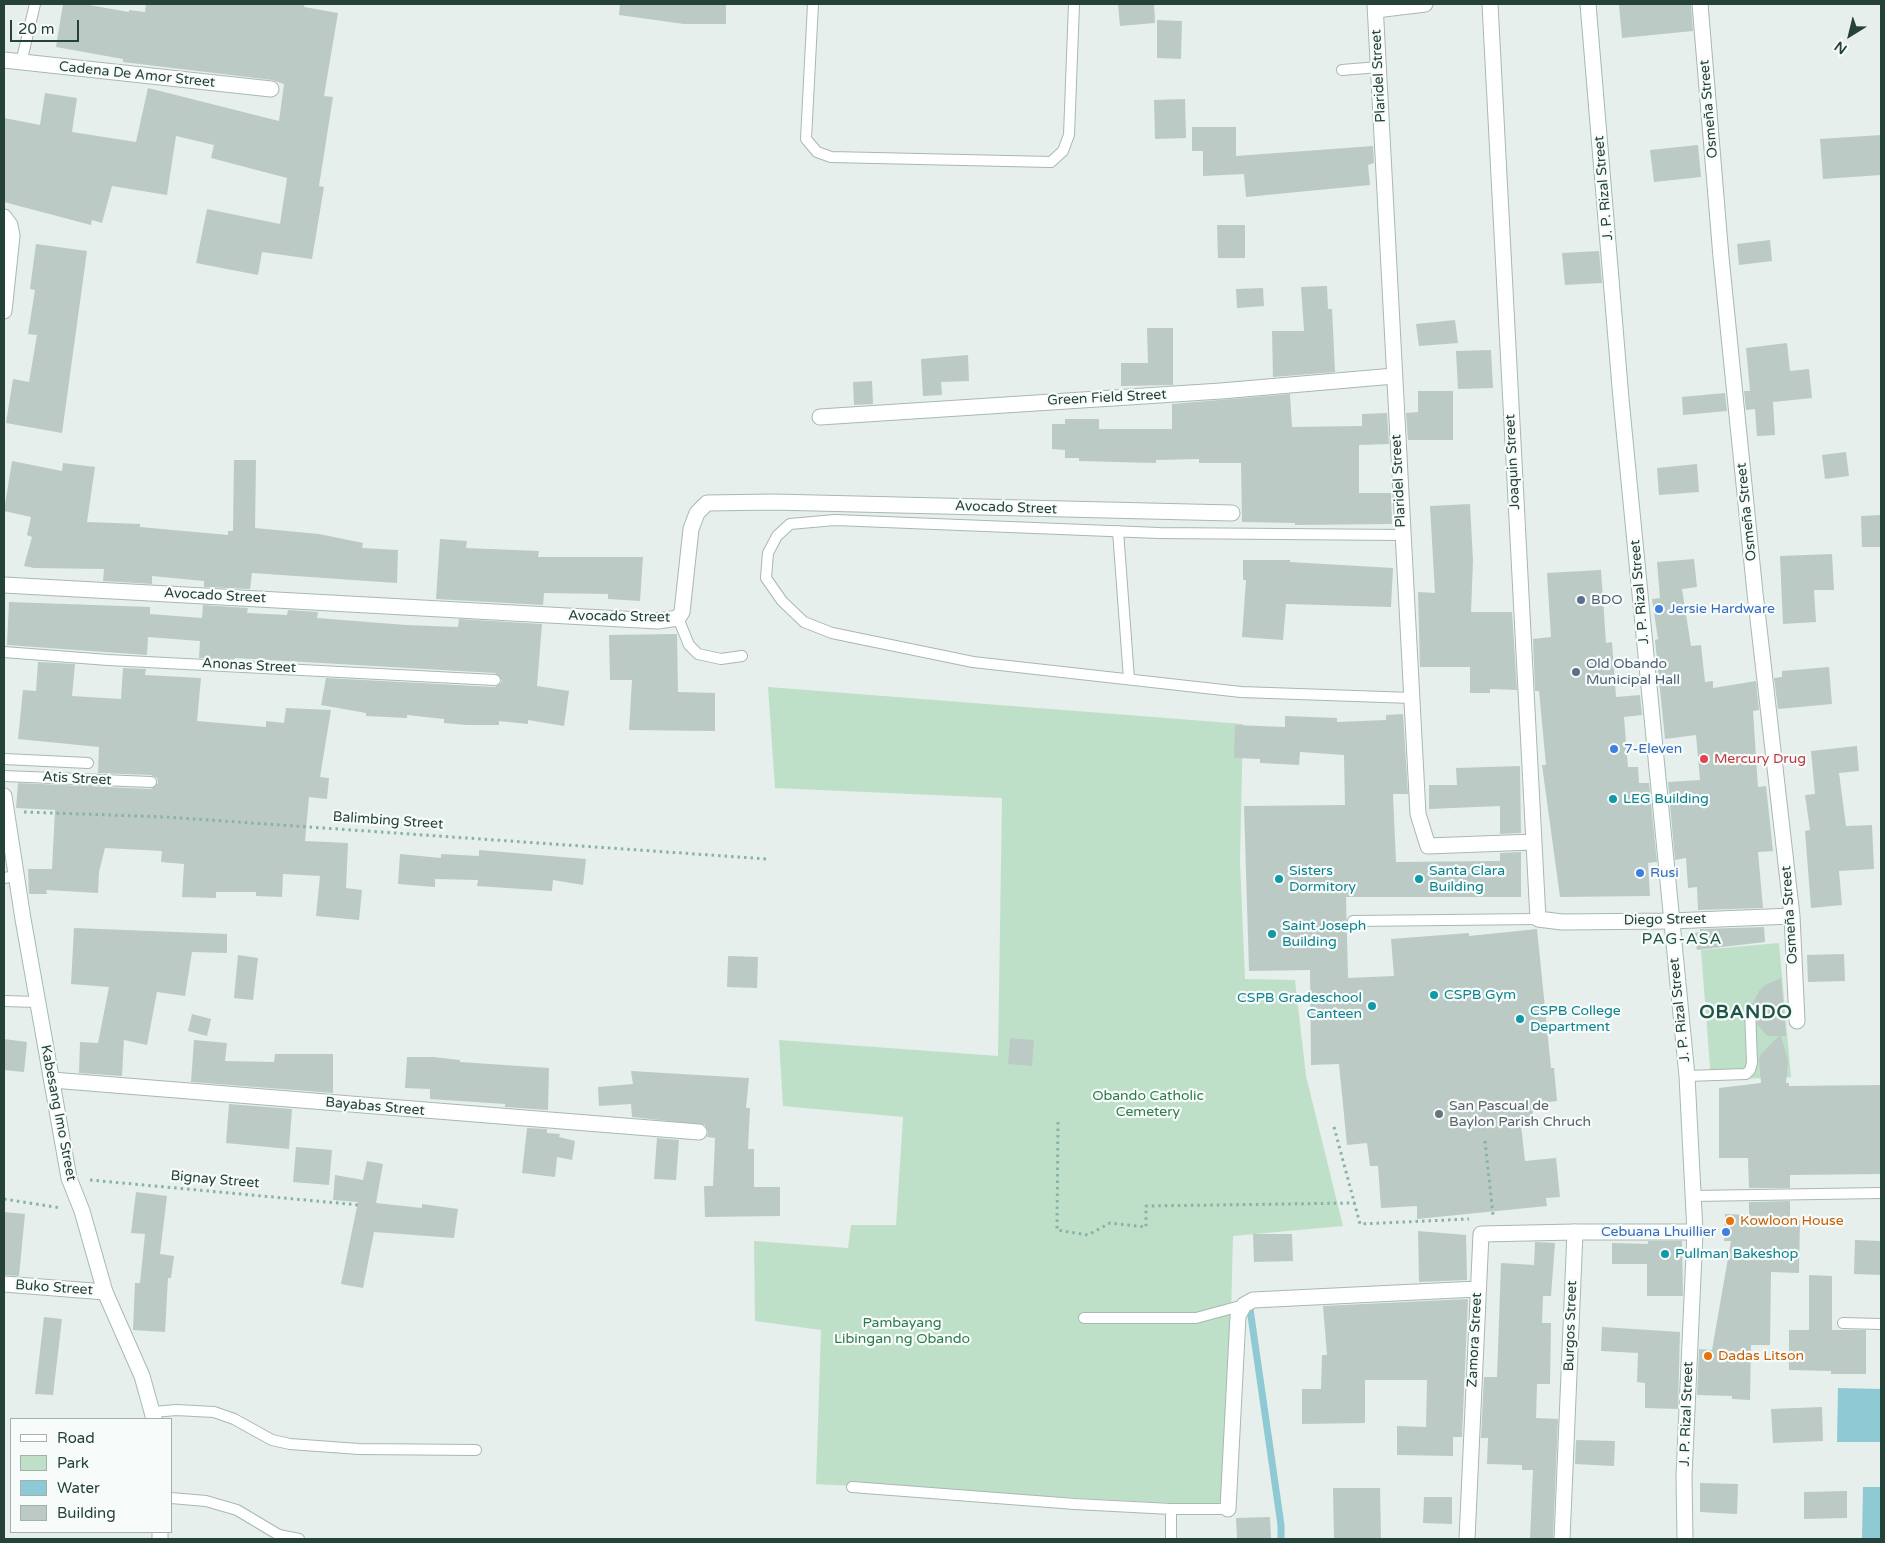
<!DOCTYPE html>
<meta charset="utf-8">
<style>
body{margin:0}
#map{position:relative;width:1885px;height:1543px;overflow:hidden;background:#e6efeb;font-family:"Varela Round",sans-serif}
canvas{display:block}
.frame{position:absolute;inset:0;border:5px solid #24423a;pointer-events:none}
.legend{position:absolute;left:10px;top:1418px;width:162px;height:115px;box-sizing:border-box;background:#f7fbf9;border:1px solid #a3b1ad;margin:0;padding:6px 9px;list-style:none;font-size:15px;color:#24423a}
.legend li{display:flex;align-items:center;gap:10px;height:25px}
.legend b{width:25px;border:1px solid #a3b1ad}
.north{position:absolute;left:1825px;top:10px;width:50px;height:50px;-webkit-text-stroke:4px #f7fbf9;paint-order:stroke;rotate:216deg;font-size:14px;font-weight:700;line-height:20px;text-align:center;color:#24423a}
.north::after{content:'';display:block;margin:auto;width:18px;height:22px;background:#24423a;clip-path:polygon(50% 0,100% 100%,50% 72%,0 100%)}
.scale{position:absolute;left:10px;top:20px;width:69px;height:22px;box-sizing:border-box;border:2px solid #24423a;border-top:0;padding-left:6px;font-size:15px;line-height:18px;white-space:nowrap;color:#24423a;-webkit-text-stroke:4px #f7fbf9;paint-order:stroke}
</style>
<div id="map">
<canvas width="1885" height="1543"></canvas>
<div class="frame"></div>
<ul class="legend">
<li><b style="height:6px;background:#fff"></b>Road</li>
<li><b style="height:14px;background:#bfe0c8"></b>Park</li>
<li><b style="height:14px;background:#8ec9d4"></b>Water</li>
<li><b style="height:14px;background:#bbcac4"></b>Building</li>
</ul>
<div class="north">N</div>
<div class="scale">20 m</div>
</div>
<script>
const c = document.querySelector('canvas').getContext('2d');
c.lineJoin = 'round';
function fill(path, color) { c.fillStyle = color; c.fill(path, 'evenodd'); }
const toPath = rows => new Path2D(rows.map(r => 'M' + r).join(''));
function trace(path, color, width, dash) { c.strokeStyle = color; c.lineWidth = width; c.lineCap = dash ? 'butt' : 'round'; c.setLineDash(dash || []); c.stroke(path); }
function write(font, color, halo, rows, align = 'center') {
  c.font = font + ' "Varela Round",sans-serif'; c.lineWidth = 4.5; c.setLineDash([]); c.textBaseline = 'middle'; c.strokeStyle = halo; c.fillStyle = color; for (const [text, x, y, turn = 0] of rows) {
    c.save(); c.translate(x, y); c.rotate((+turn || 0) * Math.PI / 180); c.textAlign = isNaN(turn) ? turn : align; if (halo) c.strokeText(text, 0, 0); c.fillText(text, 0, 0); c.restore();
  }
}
fill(toPath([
 [768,687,1243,724,1240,861,1245,979,1295,980,1306,1076,1343,1226,1233,1236,1226,1506,816,1484,821,1330,755,1321,754,1241,848,1248,851,1225,896,1225,903,1117,783,1106,779,1040,998,1056,1002,798,775,788],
 [1779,943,1791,1077,1711,1080,1701,950]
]), '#bfe0c8');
fill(toPath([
 [1838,1388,1881,1389,1881,1442,1837,1442],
 [1863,1487,1881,1487,1881,1539,1862,1539]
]), '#8ec9d4');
trace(toPath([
 [1249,1302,1281,1525,1281,1539]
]), '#8ec9d4', 7);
fill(toPath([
 [63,4,83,4,129,12,129,10,145,12,146,4,305,4,304,7,338,13,324,96,333,97,319,186,324,187,312,259,262,252,258,275,196,263,207,209,280,224,287,178,211,158,214,145,176,136,167,195,112,186,102,223,92,220,91,225,4,202,4,118,40,125,45,93,77,98,72,132,136,142,148,88,279,121,284,84,272,80,123,62,123,59,56,47],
 [620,4,726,4,726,24,684,24,619,15],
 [1118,4,1154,4,1155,23,1120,26],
 [1619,4,1691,4,1693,31,1622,38],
 [1157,20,1182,21,1181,59,1157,58],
 [1185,99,1186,138,1155,139,1154,100],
 [1192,127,1236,127,1236,156,1373,146,1374,163,1368,165,1370,185,1246,197,1244,174,1203,176,1203,151,1192,151],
 [1881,135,1881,175,1823,179,1820,139],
 [1698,145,1701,177,1654,182,1650,150],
 [1217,225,1245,225,1245,258,1218,258],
 [1770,240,1772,261,1739,265,1737,244],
 [36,244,87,251,62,433,6,423,13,379,29,382,37,335,28,334,35,290,30,289],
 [1599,251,1602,283,1565,285,1562,253],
 [1327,286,1328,309,1332,309,1335,372,1273,377,1272,331,1304,331,1301,287],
 [1263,288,1264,306,1237,308,1236,289],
 [1455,320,1458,343,1419,346,1416,324],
 [1147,328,1173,328,1173,385,1121,386,1121,363,1148,363],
 [1787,343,1790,371,1809,369,1812,398,1773,402,1775,435,1757,436,1755,409,1746,410,1744,391,1750,391,1746,348],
 [1491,350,1493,388,1458,389,1456,351],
 [968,355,969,381,941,382,942,395,923,396,921,359],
 [872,381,873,404,854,405,853,382],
 [1418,391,1453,391,1453,440,1408,440,1406,413,1418,412],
 [1725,393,1727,411,1683,415,1682,397],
 [1290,394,1292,427,1362,426,1362,414,1387,413,1389,444,1359,445,1359,493,1391,493,1392,524,1295,525,1295,523,1242,522,1241,463,1199,463,1199,459,1156,460,1156,463,1079,461,1079,458,1065,458,1065,450,1052,449,1052,424,1065,424,1065,419,1099,419,1099,429,1172,429,1172,404],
 [1846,452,1849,476,1825,479,1822,455],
 [234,460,256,460,255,528,319,534,363,543,362,548,398,550,397,583,252,573,250,589,204,587,204,581,152,576,152,584,103,581,104,569,34,568,24,566,32,537,27,535,31,517,4,511,12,461,62,471,63,463,95,467,87,522,140,524,140,527,228,535,228,531,233,531],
 [1697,464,1699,492,1659,495,1657,468],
 [1470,504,1473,561,1471,612,1512,612,1517,690,1490,689,1490,693,1470,693,1470,667,1420,667,1418,592,1435,593,1430,506],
 [1881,515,1881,547,1862,547,1861,516],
 [440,539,467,541,466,548,539,551,538,557,643,557,640,601,608,599,608,594,544,593,543,605,436,599],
 [1832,554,1834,590,1814,590,1816,622,1783,624,1780,556],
 [1694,559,1697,587,1682,589,1691,646,1701,645,1705,682,1713,681,1713,688,1756,681,1759,710,1753,711,1758,787,1766,786,1773,851,1758,852,1763,908,1698,910,1697,887,1688,888,1686,858,1675,860,1668,782,1700,780,1696,735,1665,739,1655,640,1658,639,1652,599,1660,598,1657,562],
 [1243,560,1290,560,1290,562,1393,568,1391,607,1286,604,1283,640,1242,637,1246,580,1243,580],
 [1601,570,1606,643,1612,642,1616,697,1640,695,1642,715,1624,717,1628,767,1638,767,1639,783,1649,783,1657,862,1648,863,1650,896,1560,897,1542,765,1546,765,1539,691,1535,691,1533,639,1551,637,1547,573],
 [9,602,150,607,150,614,202,618,203,605,248,608,247,613,287,615,288,610,318,612,317,618,406,625,458,627,459,619,542,624,537,686,569,691,564,726,528,720,528,724,499,721,499,725,467,725,444,723,444,719,407,715,407,718,366,716,366,713,321,705,326,678,495,687,500,684,502,680,495,673,235,658,234,660,199,658,200,641,148,637,147,655,7,645],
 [677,634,678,692,715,693,715,731,629,730,632,680,610,680,609,635],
 [38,662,75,664,72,696,121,699,123,668,146,669,145,675,201,678,197,721,266,727,266,721,284,723,286,708,331,710,320,777,329,778,327,799,309,797,305,841,348,843,346,888,362,890,359,920,316,916,320,876,283,874,282,897,256,896,256,892,216,892,216,898,182,897,184,864,161,862,162,851,105,848,99,872,98,893,46,890,47,894,29,894,28,869,52,869,55,810,16,808,18,783,151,789,158,783,157,778,151,775,98,773,99,747,18,739,23,690,36,691],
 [1829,667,1832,704,1778,709,1774,678,1782,677,1782,671],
 [1403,714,1408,794,1393,794,1396,862,1500,861,1500,853,1521,852,1521,897,1346,897,1348,978,1394,976,1391,939,1469,933,1469,936,1537,929,1551,1068,1554,1068,1557,1101,1532,1104,1534,1123,1521,1125,1525,1161,1556,1158,1560,1197,1546,1198,1547,1206,1417,1219,1417,1206,1381,1208,1378,1166,1370,1166,1367,1143,1347,1145,1339,1064,1311,1065,1310,970,1249,971,1244,806,1345,805,1344,755,1300,752,1299,765,1260,763,1260,759,1234,758,1235,725,1285,727,1285,716,1337,718,1337,722,1386,720,1386,715],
 [1857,746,1859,771,1839,773,1846,826,1872,825,1874,869,1839,871,1842,905,1811,908,1805,831,1810,830,1805,795,1815,794,1811,751],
 [1520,766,1521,833,1500,834,1500,806,1429,809,1429,785,1457,785,1456,768],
 [479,850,586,859,583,885,553,880,552,891,477,886,478,880,435,879,435,887,398,884,400,854,441,858,441,854,479,856],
 [1764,927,1765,942,1697,950,1694,933,1700,932,1700,929],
 [74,928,227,934,227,953,192,952,185,996,157,992,147,1045,124,1040,122,1076,79,1073,80,1042,98,1043,109,987,71,984],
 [1844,954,1845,981,1808,982,1807,955],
 [238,955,258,958,253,1000,234,998],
 [728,956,758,957,757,988,727,987],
 [1781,978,1786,1036,1781,1036,1788,1061,1786,1083,1789,1083,1789,1086,1881,1085,1881,1174,1790,1175,1790,1188,1749,1188,1748,1158,1719,1158,1719,1088,1761,1083,1759,1059,1761,1054,1779,1036,1767,1036,1757,1024,1757,1008,1753,1003,1759,991,1765,985],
 [192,1014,211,1019,207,1036,188,1031],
 [1010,1038,1034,1040,1032,1066,1008,1064],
 [4,1039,27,1042,24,1072,4,1070],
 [194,1040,227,1043,225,1061,274,1062,275,1054,333,1054,333,1093,191,1082],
 [407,1057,433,1057,460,1060,460,1062,549,1068,548,1110,505,1107,505,1104,430,1099,430,1089,405,1088],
 [631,1071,749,1078,746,1108,750,1108,748,1149,754,1149,754,1187,780,1187,780,1216,705,1217,704,1186,713,1186,715,1138,707,1137,708,1132,705,1125,632,1117,631,1104,599,1106,598,1087,633,1084],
 [229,1104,292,1109,289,1149,226,1143],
 [527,1128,547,1129,547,1133,560,1134,559,1137,575,1141,572,1160,557,1157,555,1177,522,1173],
 [657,1138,679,1140,676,1180,654,1179],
 [296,1147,332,1150,329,1185,293,1182],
 [367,1161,383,1164,376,1203,422,1208,422,1204,458,1209,454,1238,374,1232,363,1288,341,1284,358,1202,333,1200,335,1175,363,1180],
 [136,1192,167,1196,160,1254,174,1256,171,1278,168,1278,165,1332,133,1330,135,1283,140,1283,145,1234,131,1233],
 [1790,1201,1790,1220,1800,1220,1799,1273,1771,1272,1770,1345,1751,1345,1750,1400,1732,1399,1732,1396,1697,1395,1699,1349,1712,1350,1731,1241,1724,1241,1725,1214,1749,1215,1749,1202],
 [4,1212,25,1214,19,1276,4,1275],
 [1418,1231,1466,1235,1467,1280,1419,1282],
 [1253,1234,1292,1234,1293,1261,1254,1262],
 [1855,1240,1881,1241,1881,1275,1854,1274],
 [1648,1241,1682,1241,1683,1296,1647,1296,1647,1264,1612,1264,1612,1243,1648,1244],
 [1535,1242,1555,1243,1551,1296,1543,1296,1542,1323,1551,1323,1550,1384,1537,1384,1536,1418,1558,1419,1553,1539,1530,1539,1533,1470,1522,1470,1522,1465,1487,1464,1488,1438,1481,1438,1484,1377,1497,1377,1501,1263,1534,1265],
 [1809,1275,1832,1276,1832,1330,1866,1330,1866,1374,1831,1374,1831,1371,1789,1370,1789,1330,1809,1330],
 [1468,1299,1462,1437,1453,1437,1453,1456,1397,1455,1397,1426,1426,1427,1427,1380,1365,1380,1365,1423,1302,1424,1302,1389,1321,1389,1322,1355,1327,1355,1323,1306],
 [44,1317,62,1319,53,1395,35,1394],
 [1602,1327,1680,1332,1678,1409,1645,1408,1645,1383,1637,1382,1638,1353,1601,1351],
 [1822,1407,1823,1441,1773,1443,1771,1409],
 [1576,1440,1615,1441,1614,1466,1575,1464],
 [1700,1483,1738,1484,1737,1514,1700,1512],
 [1333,1488,1380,1488,1381,1539,1334,1539],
 [1847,1491,1847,1518,1804,1519,1804,1492],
 [1424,1497,1452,1497,1452,1524,1423,1523],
 [1270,1517,1271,1539,1237,1539,1236,1518]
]), '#bbcac4');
const service = toPath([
 [813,4,806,139,817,152,831,157,1051,162,1063,151,1069,135,1074,4],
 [21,63,35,4],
 [1342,70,1379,67],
 [1118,531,1129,679],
 [1402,535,1159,533,835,520,790,524,777,536,768,553,766,578,782,601,804,622,832,633,973,662,1241,692,1412,698],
 [678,618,689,645,698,654,721,659,742,656],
 [4,652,108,660,495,680],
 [4,759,88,763],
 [4,776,151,782],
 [4,878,16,876],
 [1353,921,1538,919],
 [4,1001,37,1002],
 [1687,1076,1746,1074,1750,1070,1752,1063,1750,1009],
 [1693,1196,1881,1193],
 [1084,1318,1196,1318,1244,1305],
 [1843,1323,1881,1324],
 [154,1412,176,1410,214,1412,234,1419,272,1440,290,1444,359,1449,476,1450],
 [852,1487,1075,1504,1171,1509,1228,1509],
 [171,1498,206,1501,237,1510,279,1535,299,1539],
 [1171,1539,1171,1509]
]);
const minor = toPath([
 [1375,4,1418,814,1428,846,1533,842],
 [1490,4,1538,919,1562,922,1671,921,1792,916],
 [1700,4,1721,257,1755,593,1792,916,1797,1021],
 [1376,10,1425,4],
 [4,60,271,89],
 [820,417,1221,391,1394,376],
 [4,585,658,621,678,618,682,612,691,529,697,513,707,503,773,502,1232,513],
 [52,1080,699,1132],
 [4,1284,105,1292],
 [1228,1509,1238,1316,1244,1305,1253,1300,1477,1289],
 [1467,1539,1481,1234,1575,1232]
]);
const secondary = toPath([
 [1588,4,1621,399,1687,1076,1695,1232,1684,1476,1685,1539],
 [4,217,10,225,12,236,4,311],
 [4,796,23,919,69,1178,82,1211,105,1292,142,1376,154,1419],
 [160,1532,160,1539],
 [1562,1539,1575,1232,1695,1232]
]);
trace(service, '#a8b8b2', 12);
trace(minor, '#a8b8b2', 17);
trace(secondary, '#a4bbb3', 17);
trace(toPath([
 [24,812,166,817,767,859],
 [1058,1122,1057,1230,1088,1235,1110,1223,1146,1227,1146,1206,1355,1203],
 [1334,1127,1360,1224,1469,1219],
 [1485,1141,1493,1215],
 [90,1180,359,1205],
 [4,1199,61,1208]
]), '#86b3a5', 3, [2.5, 4]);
trace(service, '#fff', 10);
trace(minor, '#fff', 15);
trace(secondary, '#fff', 15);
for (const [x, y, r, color] of [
 [1581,600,5,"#5c6f8a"],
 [1659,609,5,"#3f7fe0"],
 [1576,672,5,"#5c6f8a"],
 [1614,749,5,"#3f7fe0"],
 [1704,759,5,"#e0444e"],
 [1613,799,5,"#0f9aa8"],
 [1640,873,5,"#3f7fe0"],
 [1279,879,5,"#0f9aa8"],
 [1419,879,5,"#0f9aa8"],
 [1272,934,5,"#0f9aa8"],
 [1434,995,5,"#0f9aa8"],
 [1372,1006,5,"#0f9aa8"],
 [1520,1019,5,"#0f9aa8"],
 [1439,1114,5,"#6b7280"],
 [1730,1221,5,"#e8710a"],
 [1726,1232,5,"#3f7fe0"],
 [1665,1254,5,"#0f9aa8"],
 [1708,1356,5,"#e8710a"]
]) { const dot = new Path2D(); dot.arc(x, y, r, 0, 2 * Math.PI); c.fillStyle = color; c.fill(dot); trace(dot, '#f7fbf9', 2); }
write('14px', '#24423a', '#f7fbf9', [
 ["Cadena De Amor Street",137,75,6],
 ["Plaridel Street",1379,76,-93],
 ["Osmeña Street",1709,109,-95],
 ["J. P. Rizal Street",1604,188,-95],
 ["Green Field Street",1107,398,-3],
 ["Joaquin Street",1513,462,-93],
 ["Plaridel Street",1399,481,-93],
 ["Avocado Street",1006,508,2],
 ["Osmeña Street",1747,512,-96],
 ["J. P. Rizal Street",1640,592,-95],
 ["Avocado Street",215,596,3],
 ["Avocado Street",619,617,1],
 ["Anonas Street",249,666,3],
 ["Atis Street",77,779,3],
 ["Balimbing Street",388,821,4],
 ["Osmeña Street",1790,915,-94],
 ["Diego Street",1665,920,-1],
 ["J. P. Rizal Street",1680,1010,-96],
 ["Bayabas Street",375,1107,5],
 ["Kabesang Imo Street",58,1113,79],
 ["Bignay Street",215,1180,5],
 ["Buko Street",54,1288,4],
 ["Burgos Street",1571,1326,-88],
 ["Zamora Street",1475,1340,-87],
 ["J. P. Rizal Street",1687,1414,-88]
]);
write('14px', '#4e5e75', '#f7fbf9', [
 ["BDO",1591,600],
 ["Old Obando",1586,664],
 ["Municipal Hall",1586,680]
], 'left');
write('14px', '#366cbe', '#f7fbf9', [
 ["Jersie Hardware",1669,609],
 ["7-Eleven",1624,749],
 ["Rusi",1650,873],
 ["Cebuana Lhuillier",1716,1232,"right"]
], 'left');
write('14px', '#be3a42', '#f7fbf9', [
 ["Mercury Drug",1714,759]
], 'left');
write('14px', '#0d838f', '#f7fbf9', [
 ["LEG Building",1623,799],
 ["Sisters",1289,871],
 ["Dormitory",1289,887],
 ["Santa Clara",1429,871],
 ["Building",1429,887],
 ["Saint Joseph",1282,926],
 ["Building",1282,942],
 ["CSPB Gym",1444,995],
 ["CSPB Gradeschool",1362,998,"right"],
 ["Canteen",1362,1014,"right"],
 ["CSPB College",1530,1011],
 ["Department",1530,1027],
 ["Pullman Bakeshop",1675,1254]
], 'left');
write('14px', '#2d7a4b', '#f7fbf9', [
 ["Obando Catholic",1148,1096],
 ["Cemetery",1148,1112],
 ["Pambayang",902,1323],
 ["Libingan ng Obando",902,1339]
]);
write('14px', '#5b616d', '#f7fbf9', [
 ["San Pascual de",1449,1106],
 ["Baylon Parish Chruch",1449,1122]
], 'left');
write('14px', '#c56008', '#f7fbf9', [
 ["Kowloon House",1740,1221],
 ["Dadas Litson",1718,1356]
], 'left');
c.letterSpacing = '1px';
write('16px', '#1f5548', '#f7fbf9', [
 ["PAG-ASA",1682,940]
]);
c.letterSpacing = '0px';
c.letterSpacing = '1px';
write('bold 19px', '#1f5548', '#f7fbf9', [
 ["OBANDO",1746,1013]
]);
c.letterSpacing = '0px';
</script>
